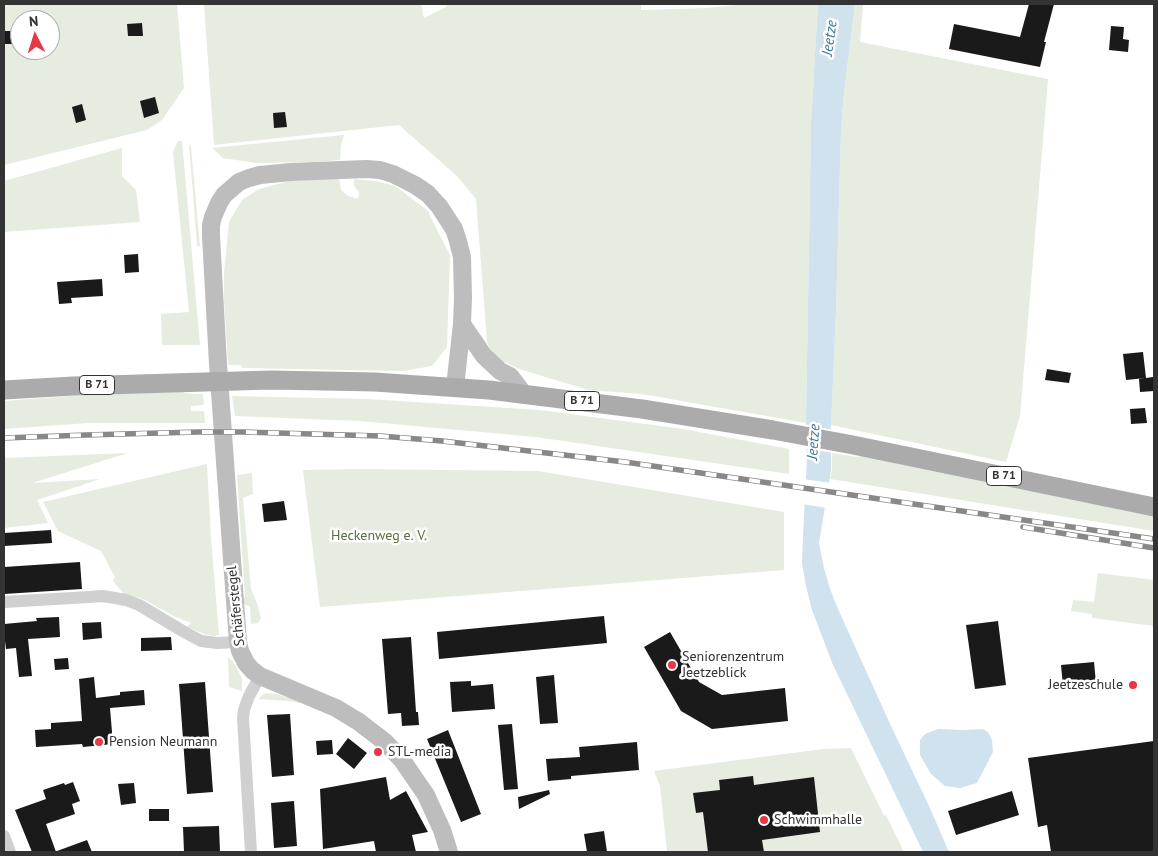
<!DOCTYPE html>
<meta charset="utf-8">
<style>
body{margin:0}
#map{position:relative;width:1158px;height:856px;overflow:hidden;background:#fff;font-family:"PT Sans",sans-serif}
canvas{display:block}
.frame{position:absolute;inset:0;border:5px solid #333;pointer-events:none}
.north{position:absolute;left:10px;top:10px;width:50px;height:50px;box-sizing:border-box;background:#fff;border:1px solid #adadad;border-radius:50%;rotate:355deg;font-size:14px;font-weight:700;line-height:20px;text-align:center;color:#333}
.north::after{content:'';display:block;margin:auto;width:18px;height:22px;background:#e63946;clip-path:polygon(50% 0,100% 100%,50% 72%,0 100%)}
</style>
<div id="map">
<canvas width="1158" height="856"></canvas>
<div class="frame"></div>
<div class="north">N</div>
</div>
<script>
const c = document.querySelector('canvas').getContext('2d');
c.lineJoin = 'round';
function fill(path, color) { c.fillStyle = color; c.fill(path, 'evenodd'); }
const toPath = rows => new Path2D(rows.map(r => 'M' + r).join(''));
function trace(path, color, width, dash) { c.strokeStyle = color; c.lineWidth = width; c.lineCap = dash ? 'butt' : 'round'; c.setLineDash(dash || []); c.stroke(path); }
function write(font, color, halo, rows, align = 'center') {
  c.font = font + ' "PT Sans",sans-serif'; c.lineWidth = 5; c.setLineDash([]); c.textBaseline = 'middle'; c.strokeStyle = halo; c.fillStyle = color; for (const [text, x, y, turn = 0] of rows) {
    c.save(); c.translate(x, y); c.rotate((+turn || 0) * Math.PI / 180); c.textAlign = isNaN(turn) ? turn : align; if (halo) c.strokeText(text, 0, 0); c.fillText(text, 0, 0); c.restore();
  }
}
fill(toPath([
 [4,4,177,4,184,88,162,120,147,130,4,165],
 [20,20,50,20,50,50,20,50],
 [204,4,421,4,424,18,446,7,446,4,641,4,641,10,707,8,747,4,818,4,811,123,806,423,642,394,588,390,519,369,494,357,487,342,476,199,457,176,399,125,214,145],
 [855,4,863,4,860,42,1048,79,1020,416,1006,462,831,425,836,312,841,130,844,93],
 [344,135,341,145,340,160,314,162,256,163,223,158,212,148],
 [178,141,182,141,200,345,162,345,161,314,189,312,173,152],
 [189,144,191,147,200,246,197,246],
 [122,148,122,176,136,190,140,222,4,232,4,181],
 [339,178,341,190,348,196,358,199,359,192,354,186,354,179,376,181,395,186,427,210,450,255,447,347,432,366,403,371,242,368,241,365,228,365,224,300,224,273,229,222,242,200,259,189,290,181],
 [182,392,191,394,203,394,204,405,191,406,191,411,204,411,205,423,88,423,4,429,4,401,84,395],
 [232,396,368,399,540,410,683,429,789,449,789,474,536,437,360,421,235,416],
 [128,453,32,483,100,479,37,500,48,523,4,528,4,458],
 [832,453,857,457,862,456,1154,516,1154,531,830,479,832,470],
 [207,464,211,539,219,635,214,636,204,634,187,627,191,623,174,616,143,599,124,594,113,581,115,577,101,551,58,531,43,502],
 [360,469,538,471,784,512,784,570,320,607,303,470],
 [252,473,253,494,243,498,251,589,257,603,261,618,258,623,251,624,250,607,242,603,241,598,245,597,237,475],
 [1098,573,1154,580,1154,626,1092,618,1092,614,1071,611,1073,600,1094,602],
 [228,657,233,662,237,668,242,679,242,691,229,687],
 [265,693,276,694,301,701,300,703,289,701,258,699],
 [851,748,884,816,886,815,904,852,667,852,660,786,654,771,823,749]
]), '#e6ecdf');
fill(toPath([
 [818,4,855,4,844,93,841,130,836,312,831,425,831,470,819,543,824,568,830,589,838,609,891,726,930,808,949,852,923,852,833,665,812,610,806,586,802,563,803,536,807,458,806,423,811,123],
 [938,729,963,730,983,729,988,732,992,740,993,752,977,783,960,788,945,786,931,774,920,755,920,740,925,734]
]), '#cfe2ee');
fill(toPath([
 [803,424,833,430,833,453,804,448],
 [803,479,831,483,827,508,802,504]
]), '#fff');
fill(toPath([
 [1029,4,1054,4,1044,42,1046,42,1040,67,949,49,954,24,1020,37],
 [142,23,143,36,128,36,127,24],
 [1111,26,1124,27,1123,39,1129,40,1128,52,1109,50],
 [4,31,18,31,18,44,4,44],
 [155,97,159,113,144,118,140,101],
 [82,104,86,120,76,123,72,107],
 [285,112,287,127,274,128,273,113],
 [138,254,139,272,125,273,124,255],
 [102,279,103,296,71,298,72,303,59,304,57,282],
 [1143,352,1146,378,1126,380,1123,354],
 [1047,369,1071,373,1069,383,1045,380],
 [1153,377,1154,391,1140,392,1139,379],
 [1145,408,1147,423,1131,424,1130,409],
 [284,501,287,520,264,522,262,504],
 [51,530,52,543,4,546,4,533],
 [80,562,82,589,4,594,4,567],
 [604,616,607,643,439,659,437,632],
 [59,617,60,637,28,639,32,676,19,677,16,648,6,649,5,641,4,641,4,624,37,621,36,618],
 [998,621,1006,685,975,689,966,625],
 [101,622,102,638,83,640,82,623],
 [670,632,699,682,722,695,785,688,788,721,712,729,681,711,644,647],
 [171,637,172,650,141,651,141,638],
 [411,637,416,712,418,712,419,725,402,726,401,713,388,714,382,639],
 [68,658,69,669,55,670,54,659],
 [1094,662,1096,683,1063,686,1061,665],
 [554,675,558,723,540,724,536,677],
 [94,677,96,698,120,695,120,692,144,690,145,705,110,708,113,744,83,747,82,744,36,747,35,730,51,729,51,723,82,721,79,679],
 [471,681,471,686,493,684,495,709,452,712,450,682],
 [205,682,213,792,187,794,179,684],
 [290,714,294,775,272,777,267,715],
 [512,724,518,789,504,790,498,725],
 [448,730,481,814,461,822,427,739],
 [348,738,367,753,354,769,336,754],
 [332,740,333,754,317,755,316,741],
 [1154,741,1154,852,1051,852,1047,825,1038,827,1028,758],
 [637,742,639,770,571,776,571,779,548,781,546,759,580,757,579,747],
 [753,776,754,785,814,777,820,832,762,840,764,852,708,852,703,812,696,813,693,793,720,790,719,780],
 [386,777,390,800,406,791,428,832,412,835,416,852,376,852,374,841,323,849,320,789],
 [73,782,80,801,72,804,75,814,46,824,56,852,32,852,15,810,46,799,43,790,64,783,65,785],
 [134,783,136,803,121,805,118,784],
 [549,790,550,794,519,809,518,797],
 [1012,791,1019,815,956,835,948,811],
 [294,801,297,846,274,848,271,803],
 [149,809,169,809,169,821,149,821],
 [219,826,220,852,184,852,183,827],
 [604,831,607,852,587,852,584,834],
 [87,840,92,852,57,852,57,851]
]), '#1a1a1a');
trace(toPath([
 [4,602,89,597,102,596,115,598,126,600,139,605,186,633,201,641,217,643,238,642],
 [4,836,10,852],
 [251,852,243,718,244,710,249,696,260,676]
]), '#d0d0d0', 12);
trace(toPath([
 [462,324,484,356,500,371,510,376,523,393],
 [449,852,442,830,426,795,402,760,385,742,359,722,336,708,260,676,252,670,246,663,240,651,238,642,236,615,218,364,211,236,211,225,213,217,219,203,224,195,239,182,249,178,260,175,291,172,366,169,380,170,393,174,415,185,428,194,439,206,454,229,458,241,462,257,463,298,462,324,455,387]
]), '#bdbdbd', 18);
trace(toPath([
 [4,390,73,386,271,380,375,382,489,390,642,409,773,430,853,445,1154,507]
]), '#ababab', 19);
const rail = toPath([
 [4,438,86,435,198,432,243,432,380,436,442,441,625,462,1154,539],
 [1023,527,1154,548]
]);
trace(rail, '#888', 5.5);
trace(rail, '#fff', 4, [11]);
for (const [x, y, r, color] of [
 [672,665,5,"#e63946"],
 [1133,685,5,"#e63946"],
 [99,742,5,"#e63946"],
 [378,752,5,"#e63946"],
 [764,820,5,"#e63946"]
]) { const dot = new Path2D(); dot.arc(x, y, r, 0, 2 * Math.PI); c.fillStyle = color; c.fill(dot); trace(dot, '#fff', 2); }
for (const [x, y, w] of [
 [97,385,35],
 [582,401,35],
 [1004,476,35]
]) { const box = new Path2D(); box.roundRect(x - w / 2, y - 9.5, w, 19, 4); c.fillStyle = '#fff'; c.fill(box); trace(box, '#333', 1); }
write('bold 12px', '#333', null, [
 ["B 71",97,385],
 ["B 71",582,401],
 ["B 71",1004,476]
]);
write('14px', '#56703f', '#fff', [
 ["Heckenweg e. V.",379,536]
]);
write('14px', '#333', '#fff', [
 ["Schäferstegel",236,606,-96]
]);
write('14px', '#333', '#fff', [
 ["Seniorenzentrum",682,657],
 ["Jeetzeblick",682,673],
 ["Jeetzeschule",1123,685,"right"],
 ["Pension Neumann",109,742],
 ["STL-media",388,752],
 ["Schwimmhalle",774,820]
], 'left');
write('italic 15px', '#3f7597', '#fff', [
 ["Jeetze",830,38,-82],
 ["Jeetze",814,442,-86]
]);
</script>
